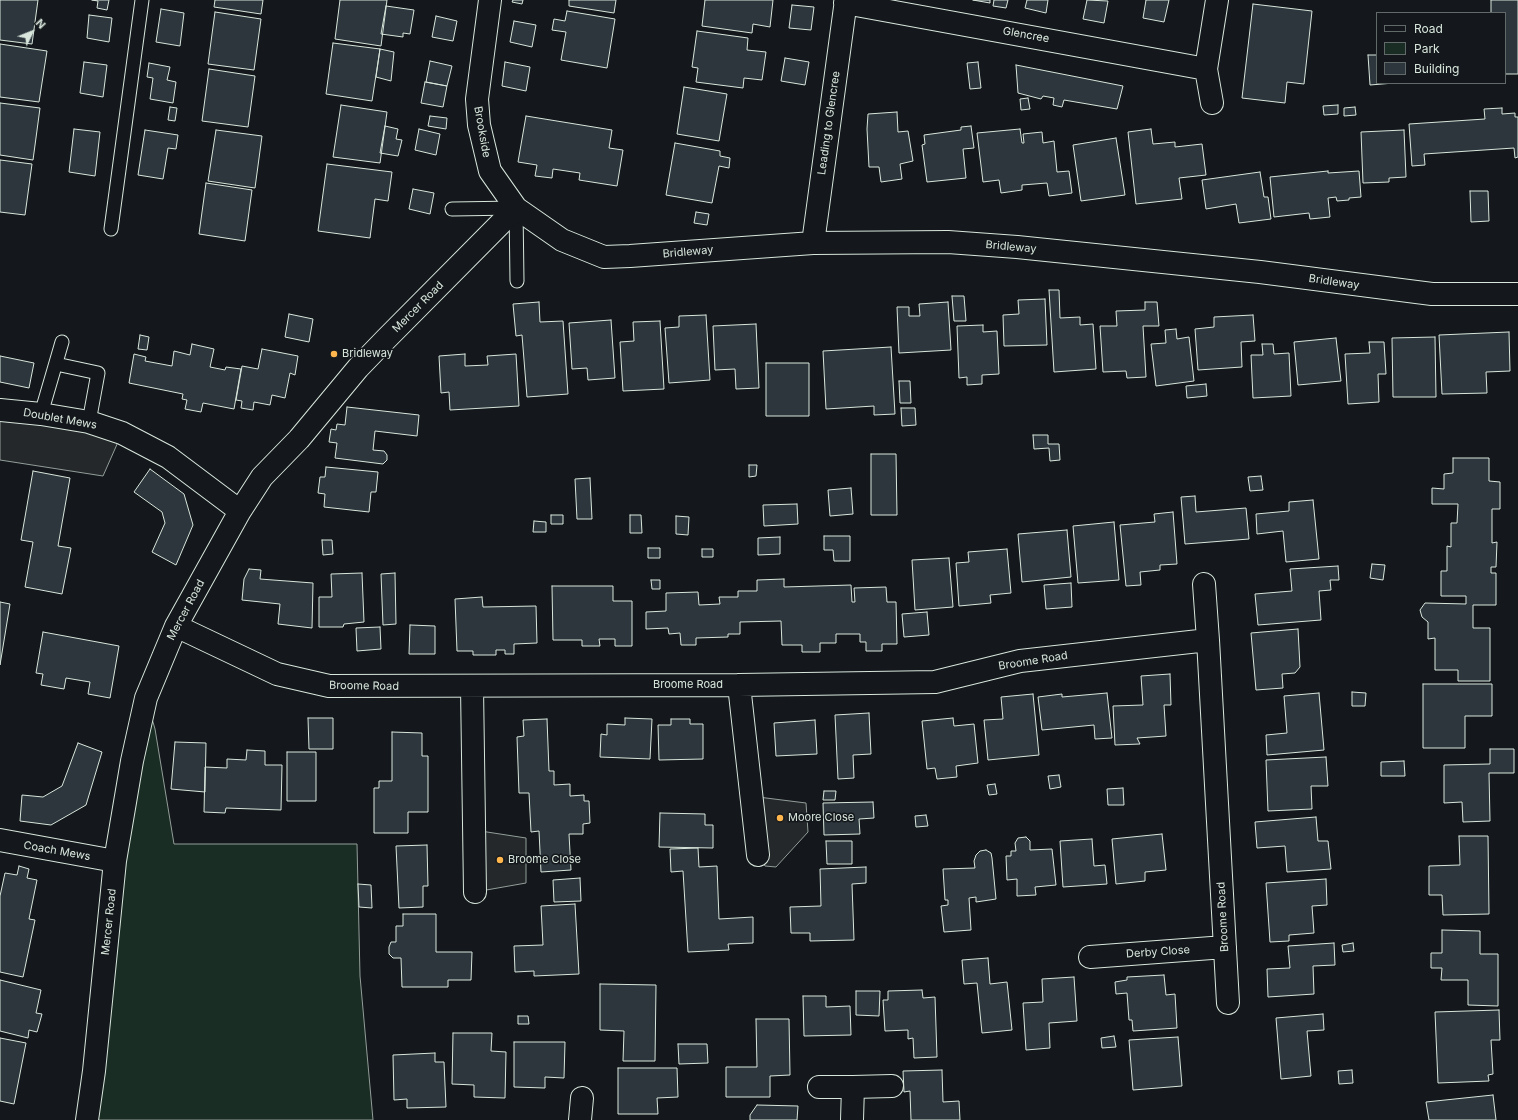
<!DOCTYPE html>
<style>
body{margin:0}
#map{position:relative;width:1518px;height:1120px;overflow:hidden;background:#14181c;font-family:Inter,sans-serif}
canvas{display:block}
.legend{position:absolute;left:1376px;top:12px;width:130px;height:72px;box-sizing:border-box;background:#14181c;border:1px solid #626a69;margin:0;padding:5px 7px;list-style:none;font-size:12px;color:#d8e6dc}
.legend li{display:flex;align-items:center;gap:8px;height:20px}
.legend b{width:20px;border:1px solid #626a69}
.north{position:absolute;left:12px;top:12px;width:40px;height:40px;-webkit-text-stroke:3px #14181c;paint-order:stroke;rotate:47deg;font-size:11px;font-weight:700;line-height:16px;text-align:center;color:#d8e6dc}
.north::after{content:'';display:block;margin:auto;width:14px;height:18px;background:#d8e6dc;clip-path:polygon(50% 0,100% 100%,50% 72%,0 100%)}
</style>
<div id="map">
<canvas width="1518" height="1120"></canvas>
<ul class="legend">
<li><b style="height:5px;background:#14181c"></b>Road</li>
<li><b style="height:11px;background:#1a2d24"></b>Park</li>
<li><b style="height:11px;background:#2c363c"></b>Building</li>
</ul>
<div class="north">N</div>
</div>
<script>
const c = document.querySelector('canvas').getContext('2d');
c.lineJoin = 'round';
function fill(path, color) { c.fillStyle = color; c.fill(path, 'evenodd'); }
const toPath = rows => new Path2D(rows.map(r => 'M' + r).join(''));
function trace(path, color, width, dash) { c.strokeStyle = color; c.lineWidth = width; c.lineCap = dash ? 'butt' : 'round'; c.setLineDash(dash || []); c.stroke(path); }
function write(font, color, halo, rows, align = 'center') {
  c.font = font + ' Inter,sans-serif'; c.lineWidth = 3; c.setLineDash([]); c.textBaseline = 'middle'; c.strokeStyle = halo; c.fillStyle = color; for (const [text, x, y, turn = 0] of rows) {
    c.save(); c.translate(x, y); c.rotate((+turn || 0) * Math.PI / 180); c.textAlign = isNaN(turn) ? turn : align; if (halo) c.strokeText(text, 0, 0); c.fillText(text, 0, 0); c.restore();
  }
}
const green = toPath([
 [146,698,155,729,174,844,357,844,360,976,373,1120,87,1120,146,698]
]);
fill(green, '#1a2d24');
trace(green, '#939e99', 1);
const parking = toPath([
 [0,410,122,433,103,476,0,460,0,410],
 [750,796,806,803,808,832,776,867,765,866,758,855,750,796],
 [474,830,526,838,526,883,475,892,474,830]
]);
fill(parking, '#24282b');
trace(parking, '#939e99', 1);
const building = toPath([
 [0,0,38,0,32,44,0,40,0,0],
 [92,0,109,0,107,10,97,8,98,1,92,0],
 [215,0,263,0,261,14,214,7,215,0],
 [340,0,387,0,381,46,335,39,340,0],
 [513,0,523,0,522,4,512,2,513,0],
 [569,0,616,0,614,13,569,6,569,0],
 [705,0,773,0,770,27,753,24,752,33,702,26,705,0],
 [973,0,990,0,990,3,973,0],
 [994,0,1008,0,1006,8,993,6,994,0],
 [1027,0,1048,0,1046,13,1025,8,1027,0],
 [1087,0,1108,1,1104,23,1083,19,1087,0],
 [1146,0,1169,0,1164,22,1143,18,1146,0],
 [1491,0,1518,0,1518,74,1505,74,1505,13,1491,13,1491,0],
 [1253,4,1312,11,1304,84,1287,82,1285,103,1242,98,1253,4],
 [792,5,814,7,811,30,789,28,792,5],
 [386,6,414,10,410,34,403,33,403,37,381,34,386,6],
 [161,9,184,13,180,46,156,42,161,9],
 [567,11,615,19,607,68,561,60,566,32,552,30,554,19,565,21,567,11],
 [215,12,261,19,254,70,208,64,215,12],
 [89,15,112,18,109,42,87,38,89,15],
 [436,16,457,21,453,41,432,37,436,16],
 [514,21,536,25,532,47,510,42,514,21],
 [697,31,748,38,747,50,766,52,762,80,744,78,743,88,696,82,698,68,692,67,697,31],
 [333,43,380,49,372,101,326,94,333,43],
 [0,44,47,51,39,102,0,97,0,44],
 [380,49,394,52,391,81,376,77,380,49],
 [1368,55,1377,55,1377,83,1394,83,1370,85,1368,55],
 [785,58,809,62,805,85,781,81,785,58],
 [430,61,452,66,447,86,426,82,430,61],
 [84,62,107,65,103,97,80,93,84,62],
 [505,62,530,67,526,91,502,86,505,62],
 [978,62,981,88,970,89,967,63,978,62],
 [149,63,170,67,167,80,176,82,173,103,150,99,153,78,147,77,149,63],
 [1016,65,1123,86,1117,109,1064,100,1062,107,1053,105,1054,98,1043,96,1041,99,1018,93,1016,65],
 [209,69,255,76,248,127,202,121,209,69],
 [425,82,447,86,443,107,421,103,425,82],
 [684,87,727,94,719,141,677,134,684,87],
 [1028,98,1030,109,1021,110,1020,99,1028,98],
 [0,103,40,108,33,160,0,155,0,103],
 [341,105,387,112,380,163,333,157,341,105],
 [1338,105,1338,114,1324,115,1323,106,1338,105],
 [170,107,177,108,175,121,168,120,170,107],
 [1355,107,1356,115,1344,116,1344,108,1355,107],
 [1502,108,1502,114,1515,113,1515,117,1518,117,1518,157,1515,158,1514,148,1424,154,1425,165,1412,166,1409,124,1485,119,1484,109,1502,108],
 [897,112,898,132,908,131,913,161,900,164,902,179,881,182,879,167,869,167,867,129,868,114,897,112],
 [430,116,447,118,446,129,428,126,430,116],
 [526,116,612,130,609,148,623,150,617,186,579,180,580,173,553,169,552,178,535,176,537,165,518,162,526,116],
 [385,126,398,129,396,139,402,140,398,156,380,153,385,126],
 [971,126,974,148,963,149,966,178,927,182,922,145,925,144,924,135,961,130,961,127,971,126],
 [74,129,100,132,95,176,69,172,74,129],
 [419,129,440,134,436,155,415,150,419,129],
 [1020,129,1022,143,1024,143,1023,134,1042,132,1043,143,1054,141,1057,172,1069,171,1072,193,1049,196,1047,183,1022,185,1022,190,1001,193,999,180,983,182,977,133,1020,129],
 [1151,129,1153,144,1175,142,1175,147,1202,144,1206,175,1179,178,1182,199,1136,204,1128,132,1151,129],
 [145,130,178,135,176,149,168,148,163,179,138,175,145,130],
 [216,130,262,136,255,188,208,181,216,130],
 [1404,130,1406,177,1389,178,1389,182,1363,183,1361,132,1404,130],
 [1116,138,1125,195,1081,201,1073,145,1116,138],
 [675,143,720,151,720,156,730,158,729,168,719,166,712,203,666,195,675,143],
 [0,160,32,164,25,215,0,212,0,160],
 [327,164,392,172,388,201,375,199,370,238,318,231,327,164],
 [1328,171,1328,173,1359,171,1361,197,1349,198,1349,200,1337,201,1336,197,1328,198,1330,217,1310,219,1309,213,1274,217,1270,177,1328,171],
 [1260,172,1264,197,1268,197,1271,219,1239,223,1236,204,1206,209,1202,180,1260,172],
 [206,183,252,190,245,241,199,234,206,183],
 [413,189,434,193,430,214,409,209,413,189],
 [1470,191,1488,191,1489,221,1471,222,1470,191],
 [696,212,709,214,707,225,694,223,696,212],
 [1049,290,1059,290,1060,318,1080,317,1080,325,1093,324,1096,369,1054,372,1049,290],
 [952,296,964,296,966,321,954,321,952,296],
 [1045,299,1047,345,1004,346,1003,315,1019,314,1018,300,1045,299],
 [539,302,540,322,563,321,568,394,527,397,522,335,516,336,513,304,539,302],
 [948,302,951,350,899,353,897,307,909,307,909,316,920,316,919,304,948,302],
 [1145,302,1157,302,1159,326,1143,326,1146,377,1127,378,1126,371,1103,372,1100,326,1117,326,1116,311,1145,310,1145,302],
 [289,314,313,319,309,342,285,337,289,314],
 [706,315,710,380,669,383,665,328,679,327,679,316,706,315],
 [1253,315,1255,341,1241,342,1242,367,1198,370,1195,329,1214,327,1214,317,1253,315],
 [611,320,615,378,588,380,587,368,572,369,569,323,611,320],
 [660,321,664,389,623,391,620,342,634,341,633,322,660,321],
 [756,324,759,388,736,389,735,369,715,370,713,326,756,324],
 [983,325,983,332,997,331,999,374,982,375,982,384,967,385,967,377,959,378,957,326,983,325],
 [1176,329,1177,339,1189,337,1194,381,1156,386,1151,344,1166,343,1165,330,1176,329],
 [1509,332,1510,371,1486,372,1487,393,1442,394,1439,335,1509,332],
 [140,335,149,337,147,350,138,349,140,335],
 [1435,337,1436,397,1393,397,1392,338,1435,337],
 [1336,338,1341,381,1298,385,1294,342,1336,338],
 [1369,342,1384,342,1386,374,1378,374,1379,402,1348,404,1345,354,1370,353,1369,342],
 [192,344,214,349,210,367,225,370,226,367,241,369,234,409,203,403,201,412,185,409,187,400,182,399,183,394,129,383,134,354,146,357,145,361,172,366,174,351,190,355,192,344],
 [1262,344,1273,344,1274,354,1289,353,1291,396,1253,398,1251,355,1263,355,1262,344],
 [891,347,895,414,874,415,874,406,826,409,823,351,891,347],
 [262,349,298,356,295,375,290,373,285,398,272,395,270,405,254,402,253,410,241,408,242,401,236,400,242,366,258,369,262,349],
 [465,354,465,366,488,365,487,356,516,354,519,406,450,410,449,392,441,393,439,356,465,354],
 [0,356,34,363,29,388,0,382,0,356],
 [766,363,809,363,809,416,766,416,766,363],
 [899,381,910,381,911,403,900,403,899,381],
 [1206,384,1207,396,1187,398,1186,386,1206,384],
 [347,407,419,415,417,436,375,431,373,450,384,451,387,455,387,460,383,464,335,458,337,443,329,442,331,429,336,430,337,424,345,425,347,407],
 [901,408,915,408,916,425,902,426,901,408],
 [1033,435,1048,435,1048,444,1059,444,1060,460,1050,461,1049,448,1034,449,1033,435],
 [871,454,896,454,897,515,871,515,871,454],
 [1453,458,1489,458,1489,481,1500,482,1500,509,1492,509,1492,543,1497,542,1496,567,1491,567,1491,573,1496,573,1496,605,1473,605,1473,628,1490,628,1490,681,1458,681,1458,670,1435,670,1435,638,1428,639,1428,622,1422,617,1420,610,1425,603,1466,604,1466,596,1441,596,1441,571,1447,571,1447,546,1451,547,1451,523,1457,523,1458,504,1432,504,1432,488,1444,489,1444,474,1453,473,1453,458],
 [749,465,757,465,756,476,749,477,749,465],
 [326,467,378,472,376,492,371,492,369,512,324,507,325,494,318,493,320,477,325,477,326,467],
 [150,469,184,494,193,525,176,565,152,552,165,523,162,512,134,492,150,469],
 [33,471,70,478,58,546,71,548,62,594,25,587,33,542,21,540,33,471],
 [1261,476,1263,490,1250,491,1248,477,1261,476],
 [590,478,592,519,577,519,575,479,590,478],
 [851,488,853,514,830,516,828,490,851,488],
 [1195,496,1196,512,1246,508,1249,539,1185,544,1181,497,1195,496],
 [1313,500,1319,559,1286,562,1283,531,1257,534,1256,514,1289,511,1289,502,1313,500],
 [797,504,798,524,764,526,763,505,797,504],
 [1173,512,1177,564,1160,565,1160,570,1140,572,1141,585,1126,586,1120,525,1155,522,1154,514,1173,512],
 [551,515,563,515,563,524,551,524,551,515],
 [630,515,641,515,642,533,630,533,630,515],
 [676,516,689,517,688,535,676,534,676,516],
 [534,521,546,522,546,532,533,532,534,521],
 [1114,522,1119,580,1078,583,1073,526,1114,522],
 [1067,530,1071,577,1022,582,1018,534,1067,530],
 [824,536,850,536,850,561,834,561,833,550,824,550,824,536],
 [780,537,780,554,758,555,758,538,780,537],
 [322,540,332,540,333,554,323,555,322,540],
 [648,548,660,548,660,558,648,558,648,548],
 [702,549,713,549,713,557,702,557,702,549],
 [1007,549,1011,593,990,595,991,603,959,606,956,563,969,562,968,552,1007,549],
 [949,558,953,607,915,610,912,560,949,558],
 [1372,564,1385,565,1383,580,1370,578,1372,564],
 [1338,566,1339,580,1330,580,1331,590,1319,591,1321,620,1258,625,1255,594,1292,591,1290,569,1338,566],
 [249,569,261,570,260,579,313,583,312,628,278,624,280,604,242,600,244,579,249,569],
 [362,573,364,622,344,624,343,627,319,627,319,597,332,597,331,574,362,573],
 [395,573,396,624,383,625,381,574,395,573],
 [784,579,784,587,851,585,852,602,855,602,854,588,886,587,887,602,896,602,897,644,882,644,882,651,866,651,866,642,860,642,860,634,836,634,836,643,820,643,820,652,802,652,802,645,782,645,781,621,740,622,740,634,728,634,728,637,696,638,696,645,681,645,680,633,669,634,668,628,646,629,646,612,666,611,666,593,698,592,699,605,720,604,719,597,738,597,738,591,757,591,757,580,784,579],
 [651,580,660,580,660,589,652,589,651,580],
 [1071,583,1072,607,1046,609,1044,585,1071,583],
 [552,586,613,586,613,601,632,601,632,646,615,646,615,639,599,639,600,646,582,646,582,640,553,640,552,586],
 [482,597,483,607,536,606,537,643,514,644,514,654,505,654,505,650,496,650,496,655,473,655,473,651,457,651,455,599,482,597],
 [0,602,10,604,0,665,0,602],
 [927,612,929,635,904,637,902,614,927,612],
 [410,625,435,626,435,654,409,654,410,625],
 [380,627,381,649,357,651,356,628,380,627],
 [1298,629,1300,667,1295,673,1282,674,1283,688,1256,690,1251,633,1298,629],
 [43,632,119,646,110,698,88,694,90,682,66,678,64,689,41,685,43,674,36,673,43,632],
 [1170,674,1171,705,1164,705,1166,736,1137,738,1140,744,1115,745,1113,706,1143,705,1141,676,1170,674],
 [1423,684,1492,684,1492,716,1465,716,1465,748,1423,748,1423,684],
 [1352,692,1366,693,1365,706,1352,706,1352,692],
 [1107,693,1112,738,1095,739,1094,725,1042,730,1038,697,1062,694,1062,697,1107,693],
 [1319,693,1324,750,1267,755,1266,735,1287,733,1284,696,1319,693],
 [1033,694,1039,755,988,760,984,720,1003,719,1001,697,1033,694],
 [869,713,871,754,853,755,854,778,838,779,835,715,869,713],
 [308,718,333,718,333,749,309,749,308,718],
 [625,718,652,719,650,759,600,757,601,734,607,735,607,724,625,725,625,718],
 [953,718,954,726,974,724,978,763,956,766,957,777,937,779,935,768,927,769,922,721,953,718],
 [547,719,549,771,554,771,554,785,570,784,570,796,584,795,584,801,589,801,590,823,583,824,583,834,569,834,571,870,541,872,539,831,531,832,529,793,519,793,517,737,524,736,523,720,547,719],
 [671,719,690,719,690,724,703,724,703,759,659,760,658,725,671,725,671,719],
 [815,720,817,754,776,756,774,723,815,720],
 [392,732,422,733,422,756,428,756,428,812,408,812,408,833,374,833,374,788,379,788,379,781,392,781,392,732],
 [175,742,206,743,205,792,171,789,175,742],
 [78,743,102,752,86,805,51,825,20,821,22,795,43,797,62,786,78,743],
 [1490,749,1514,749,1514,773,1489,773,1490,821,1463,822,1462,802,1444,803,1444,765,1490,764,1490,749],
 [247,750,265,751,265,765,282,765,281,810,226,808,225,813,204,812,205,767,227,768,227,759,246,760,247,750],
 [287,752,316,752,316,801,287,801,287,752],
 [1326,757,1328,786,1311,786,1312,809,1268,811,1266,760,1326,757],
 [1404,761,1405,776,1381,776,1381,762,1404,761],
 [1059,775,1061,787,1050,789,1048,776,1059,775],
 [995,784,997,794,989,795,987,785,995,784],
 [1123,788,1124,805,1108,805,1107,789,1123,788],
 [824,791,836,791,835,800,823,800,824,791],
 [873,802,874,818,859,819,860,834,824,835,823,803,873,802],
 [660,813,705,814,705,825,713,825,713,848,659,847,660,813],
 [926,815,928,826,916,827,915,816,926,815],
 [1316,817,1318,841,1328,841,1331,869,1287,872,1285,846,1257,848,1255,822,1316,817],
 [1162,834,1166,870,1145,872,1145,881,1116,884,1112,839,1162,834],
 [1459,836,1488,836,1489,914,1443,915,1442,895,1429,895,1429,866,1460,865,1459,836],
 [1026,837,1030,841,1030,850,1052,849,1056,885,1035,887,1036,895,1017,896,1017,879,1007,880,1006,856,1011,856,1011,851,1016,851,1015,843,1018,838,1026,837],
 [1092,839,1094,866,1105,865,1107,884,1063,887,1060,841,1092,839],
 [826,841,852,841,852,864,827,864,826,841],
 [427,845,428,886,423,886,423,907,399,908,396,846,427,845],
 [698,848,699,867,717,866,719,919,753,917,753,943,728,944,729,950,688,952,683,871,671,872,670,849,698,848],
 [986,850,991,853,992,858,996,899,976,902,976,897,969,898,971,930,944,932,941,906,948,905,948,900,945,900,943,869,975,868,974,861,976,855,980,851,986,850],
 [19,866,29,869,27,878,37,880,29,919,35,920,23,977,0,972,0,896,5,873,17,875,19,866],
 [866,867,866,883,852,884,854,940,810,941,810,933,791,933,790,907,821,906,820,869,866,867],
 [580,878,581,901,554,902,553,880,580,878],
 [1326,879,1327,905,1312,906,1314,933,1289,935,1289,941,1270,942,1266,883,1326,879],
 [358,884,371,885,372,908,359,907,358,884],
 [575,904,579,974,534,976,534,971,515,972,514,946,543,945,541,906,575,904],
 [403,914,436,914,436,952,472,952,471,980,448,980,448,987,402,987,401,958,393,958,389,954,389,947,391,942,396,942,396,926,403,926,403,914],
 [1442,930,1480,931,1480,954,1498,954,1498,1006,1468,1005,1468,980,1441,980,1442,968,1431,968,1431,953,1442,953,1442,930],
 [1334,943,1335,965,1313,966,1314,994,1268,997,1267,969,1290,968,1288,946,1334,943],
 [1353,943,1354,951,1343,952,1342,945,1353,943],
 [988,958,990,984,1007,982,1012,1030,982,1033,977,983,964,984,962,960,988,958],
 [1164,975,1166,995,1175,994,1177,1028,1133,1031,1132,1020,1129,1020,1127,993,1116,994,1115,982,1127,980,1127,977,1164,975],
 [1074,977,1077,1021,1049,1023,1050,1048,1026,1050,1023,1003,1043,1002,1042,979,1074,977],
 [0,980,41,990,36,1013,42,1014,37,1032,29,1030,28,1038,0,1031,0,980],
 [600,984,656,985,655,1061,623,1061,624,1031,600,1030,600,984],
 [922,990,923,998,935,997,937,1057,914,1058,913,1038,908,1039,908,1030,885,1031,883,1000,888,1000,888,991,922,990],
 [856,991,880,991,879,1016,856,1015,856,991],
 [803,996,826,996,826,1007,850,1006,851,1035,804,1036,803,996],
 [1499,1010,1500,1040,1491,1040,1493,1074,1488,1075,1489,1081,1438,1083,1435,1012,1499,1010],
 [1323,1014,1324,1030,1307,1031,1311,1076,1281,1079,1276,1018,1323,1014],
 [518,1016,528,1016,529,1024,518,1024,518,1016],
 [756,1019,789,1019,790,1075,770,1076,770,1097,726,1097,726,1067,757,1067,756,1019],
 [453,1033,492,1033,491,1051,506,1052,505,1098,474,1097,474,1085,452,1084,453,1033],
 [1114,1036,1116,1047,1102,1048,1101,1038,1114,1036],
 [1178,1037,1182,1086,1133,1090,1129,1040,1178,1037],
 [0,1038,26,1043,14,1104,0,1101,0,1038],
 [514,1042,565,1042,564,1078,545,1077,545,1088,514,1087,514,1042],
 [678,1044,707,1044,708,1063,679,1064,678,1044],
 [435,1053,435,1062,444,1062,446,1107,407,1108,407,1099,394,1100,393,1055,435,1053],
 [618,1068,677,1068,678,1097,657,1098,658,1114,618,1114,618,1068],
 [942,1070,943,1102,959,1101,960,1120,911,1120,910,1091,904,1092,903,1071,942,1070],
 [1352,1070,1353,1083,1339,1084,1338,1071,1352,1070],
 [1493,1095,1496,1120,1429,1120,1426,1102,1493,1095],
 [757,1105,798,1106,797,1120,750,1120,750,1115,757,1105]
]);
fill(building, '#2c363c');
trace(building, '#d8e6dc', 1);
const service = toPath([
 [452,209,516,208,517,281],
 [111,229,142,0],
 [56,364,98,373,89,422],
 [41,414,62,342]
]);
const minor = toPath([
 [490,0,477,99,479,125,490,171,516,208,562,240,604,257,630,256,813,243,948,242,1017,247,1260,272,1432,294,1518,294],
 [845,3,1206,69],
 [1212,103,1206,69,1217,0],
 [813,243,846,0],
 [0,410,41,414,89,422,122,433,168,457,240,511],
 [1204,584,1208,640],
 [176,626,277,674,329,686,739,685,935,682,1020,661,1208,640,1228,1003],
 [739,685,758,855],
 [472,687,475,892],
 [0,840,115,861],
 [1090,957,1225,947],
 [819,1087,853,1087],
 [87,1120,94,1071,115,861,132,761,146,698,176,626,240,511,262,477,299,439,358,368,386,339,516,208],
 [580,1120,582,1098],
 [852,1120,853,1087,892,1086]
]);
trace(service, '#d8e6dc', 15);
trace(minor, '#d8e6dc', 24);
trace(service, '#14181c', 13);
trace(minor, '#14181c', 22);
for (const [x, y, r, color] of [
 [334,354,4,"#ffb74d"],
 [780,818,4,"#ffb74d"],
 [500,860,4,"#ffb74d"]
]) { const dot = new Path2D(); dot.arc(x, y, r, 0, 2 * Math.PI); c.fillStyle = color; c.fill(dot); trace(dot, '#14181c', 1.5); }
write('11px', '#d8e6dc', '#14181c', [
 ["Glencree",1026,35,10],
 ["Leading to Glencree",829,123,-82],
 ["Brookside",482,132,80],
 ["Bridleway",1011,247,5],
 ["Bridleway",688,252,-5],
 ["Bridleway",1334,282,8],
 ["Mercer Road",418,307,-45],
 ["Doublet Mews",60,419,10],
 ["Mercer Road",186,610,-62],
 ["Broome Road",1033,661,-9],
 ["Broome Road",688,685],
 ["Broome Road",364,686,1],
 ["Coach Mews",57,851,10],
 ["Broome Road",1223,917,-93],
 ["Mercer Road",109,922,-84],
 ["Derby Close",1158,952,-4]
]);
write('11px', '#d8e6dc', '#14181c', [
 ["Bridleway",342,354],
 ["Moore Close",788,818],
 ["Broome Close",508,860]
], 'left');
</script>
